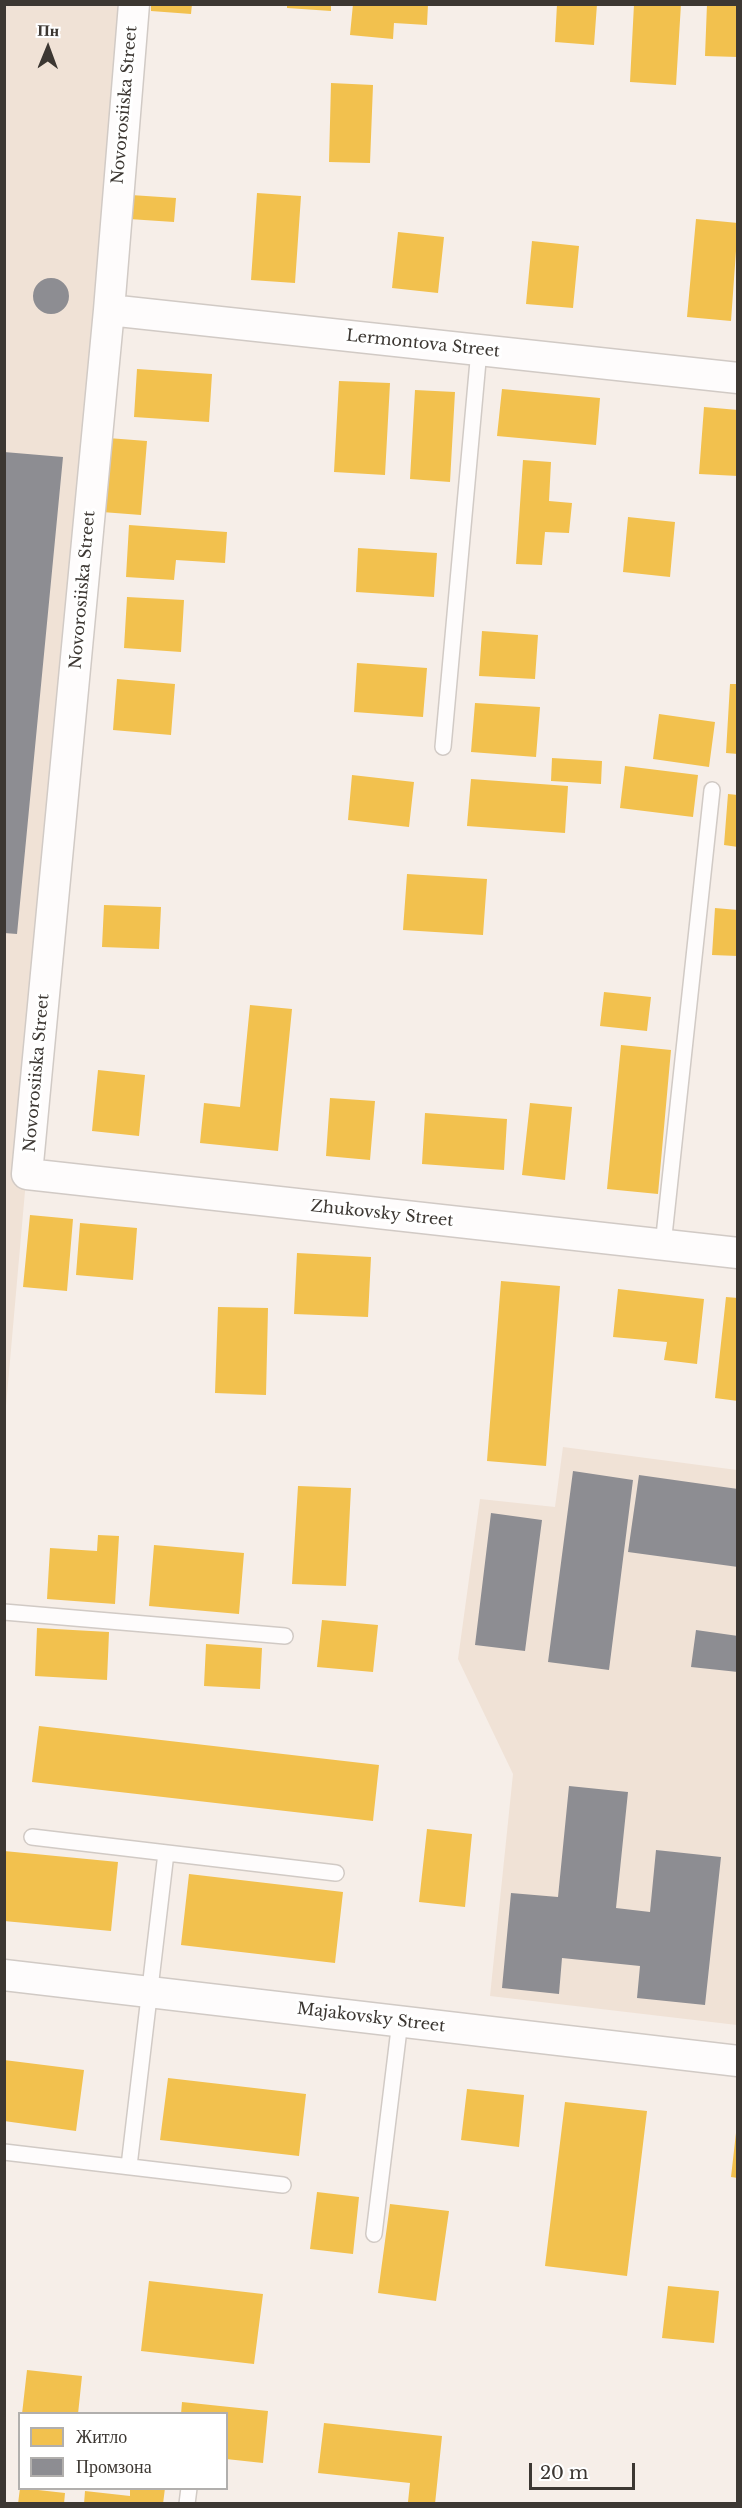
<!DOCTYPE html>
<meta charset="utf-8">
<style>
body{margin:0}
#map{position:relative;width:742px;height:2508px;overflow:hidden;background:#f6eee8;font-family:"Libre Baskerville",serif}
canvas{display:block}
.frame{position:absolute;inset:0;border:6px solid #3c3732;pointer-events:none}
.legend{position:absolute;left:18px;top:2412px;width:210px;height:78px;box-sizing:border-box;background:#fff;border:2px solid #b1afad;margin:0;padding:8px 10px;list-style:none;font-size:18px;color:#3c3732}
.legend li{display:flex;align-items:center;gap:12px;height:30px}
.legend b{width:30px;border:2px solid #b1afad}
.north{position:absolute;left:18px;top:18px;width:60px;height:60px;-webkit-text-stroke:4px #fff;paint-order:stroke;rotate:1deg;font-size:16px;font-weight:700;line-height:24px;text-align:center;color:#3c3732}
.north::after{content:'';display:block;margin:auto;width:21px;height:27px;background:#3c3732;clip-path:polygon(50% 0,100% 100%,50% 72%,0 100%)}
.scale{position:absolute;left:529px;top:2463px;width:106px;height:27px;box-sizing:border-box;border:3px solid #3c3732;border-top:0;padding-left:8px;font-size:18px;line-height:21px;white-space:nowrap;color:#3c3732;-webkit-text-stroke:4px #fff;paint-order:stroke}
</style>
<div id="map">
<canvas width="742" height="2508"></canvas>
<div class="frame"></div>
<ul class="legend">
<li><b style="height:16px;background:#f2c14e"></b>Житло</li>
<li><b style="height:16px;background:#8d8d92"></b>Промзона</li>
</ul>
<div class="north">Пн</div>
<div class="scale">20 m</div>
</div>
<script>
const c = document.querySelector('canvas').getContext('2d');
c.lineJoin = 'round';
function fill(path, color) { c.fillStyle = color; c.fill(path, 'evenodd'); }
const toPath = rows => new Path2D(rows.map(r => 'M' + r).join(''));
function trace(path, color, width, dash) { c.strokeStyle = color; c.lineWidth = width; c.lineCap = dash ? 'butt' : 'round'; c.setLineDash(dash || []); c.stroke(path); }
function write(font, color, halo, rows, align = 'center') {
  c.font = font + ' "Libre Baskerville",serif'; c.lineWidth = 6; c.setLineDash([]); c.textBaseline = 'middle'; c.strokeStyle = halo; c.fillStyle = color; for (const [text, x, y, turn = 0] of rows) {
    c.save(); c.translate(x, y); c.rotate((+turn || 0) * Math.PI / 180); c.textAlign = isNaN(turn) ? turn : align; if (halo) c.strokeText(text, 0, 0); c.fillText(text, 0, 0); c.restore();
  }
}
fill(toPath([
 [5,5,130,5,5,1417],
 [563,1447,737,1470,737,2025,490,1996,513,1774,458,1659,480,1499,555,1507]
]), '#f0e2d6');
fill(toPath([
 [151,4,192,4,191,14,151,11],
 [287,4,331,4,331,11,287,8],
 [353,4,428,4,427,25,394,23,393,39,350,35],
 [557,4,597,4,594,45,555,42],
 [634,4,681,4,676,85,630,82],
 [707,4,738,4,738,57,705,56],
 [331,83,373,85,370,163,329,162],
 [257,193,301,196,295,283,251,280],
 [131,195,176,198,174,222,129,219],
 [696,219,738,223,731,321,687,317],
 [398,232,444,237,438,293,392,288],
 [532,241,579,246,573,308,526,304],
 [137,369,212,374,209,422,134,417],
 [339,381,390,383,385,475,334,472],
 [502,389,600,398,596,445,497,436],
 [415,390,455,392,450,482,410,479],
 [704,407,738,410,738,476,699,474],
 [108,438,147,441,141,515,102,512],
 [523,460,551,462,549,501,572,503,569,533,545,532,542,565,516,564],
 [628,517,675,522,670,577,623,572],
 [129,525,227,532,225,563,176,560,174,580,126,577],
 [358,548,437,553,434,597,356,592],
 [127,597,184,600,181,652,124,648],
 [482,631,538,635,535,679,479,676],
 [357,663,427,668,423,717,354,712],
 [117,679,175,684,171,735,113,730],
 [730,684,738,684,738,754,726,753],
 [475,703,540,707,536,757,471,752],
 [659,714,715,722,709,767,653,759],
 [552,758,602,761,601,784,551,781],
 [625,766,698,775,693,817,620,808],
 [352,775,414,782,409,827,348,820],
 [471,779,568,786,565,833,467,826],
 [728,794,738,795,738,847,724,845],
 [407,874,487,879,483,935,403,930],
 [104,905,161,907,159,949,102,947],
 [715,908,738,910,738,956,712,955],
 [604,992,651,997,647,1031,600,1026],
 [250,1005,292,1009,278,1151,200,1143,204,1103,240,1107],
 [621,1045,671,1050,658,1194,607,1189],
 [98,1070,145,1075,139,1136,92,1131],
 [330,1098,375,1101,370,1160,326,1156],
 [530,1103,572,1107,565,1180,522,1175],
 [425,1113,507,1119,504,1170,422,1164],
 [30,1215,73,1219,67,1291,23,1287],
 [80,1223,137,1228,133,1280,76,1275],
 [297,1253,371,1257,368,1317,294,1314],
 [501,1281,560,1286,546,1466,487,1461],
 [618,1289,704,1299,697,1364,664,1360,667,1342,613,1337],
 [726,1297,738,1298,738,1401,715,1398],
 [218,1307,268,1308,266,1395,215,1393],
 [298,1486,351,1488,346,1586,292,1584],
 [98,1535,119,1536,115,1604,47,1599,50,1548,97,1551],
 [154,1545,244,1553,239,1614,149,1606],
 [322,1620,378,1625,373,1672,317,1667],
 [37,1628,109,1632,107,1680,35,1676],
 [206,1644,262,1648,260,1689,204,1686],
 [39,1726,379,1765,373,1821,32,1782],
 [427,1829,472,1834,465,1907,419,1902],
 [4,1851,118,1862,111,1931,4,1921],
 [189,1874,343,1892,335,1963,181,1945],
 [4,2060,84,2070,76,2131,4,2121],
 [168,2078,306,2094,299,2156,160,2140],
 [467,2089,524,2095,519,2147,461,2140],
 [565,2102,647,2111,627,2276,545,2266],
 [736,2133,738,2133,738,2178,731,2177],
 [317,2192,359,2197,353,2254,310,2249],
 [390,2204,449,2211,436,2301,378,2293],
 [149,2281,263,2294,254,2364,141,2351],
 [668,2286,719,2291,714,2343,662,2338],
 [27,2370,82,2376,78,2414,22,2414],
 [182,2402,268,2411,263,2463,226,2459,226,2414,181,2414],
 [324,2423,442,2436,435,2504,408,2502,410,2483,318,2473],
 [20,2488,65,2493,64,2504,18,2504],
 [130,2488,165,2488,163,2504,84,2504,85,2491,130,2496]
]), '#f2c14e');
fill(toPath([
 '33 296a18 18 0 1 1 36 0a18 18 0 1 1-36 0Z',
 [4,452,63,457,17,934,4,933],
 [573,1471,633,1480,609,1670,548,1662],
 [639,1475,738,1489,738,1567,628,1552],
 [491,1513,542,1520,525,1651,475,1645],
 [696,1630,738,1636,738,1672,691,1667],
 [569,1786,628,1792,616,1908,650,1912,656,1850,721,1857,705,2005,637,1998,640,1966,562,1958,559,1994,502,1988,511,1893,558,1897]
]), '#8d8d92');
const lane = toPath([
 [443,747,479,350],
 [663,1245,712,790],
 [4,1612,285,1636],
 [32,1837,336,1873],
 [4,2152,283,2185],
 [129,2166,166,1853],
 [374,2234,400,2021],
 [187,2504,189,2488]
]);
const street = toPath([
 [134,4,109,310,27,1174,738,1253],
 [109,310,738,378],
 [4,1975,738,2061]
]);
trace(lane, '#d1cac5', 18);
trace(street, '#d1cac5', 33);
trace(lane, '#fefcfc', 15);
trace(street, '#fefcfc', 30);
write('16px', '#3c3732', '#fff', [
 ["Novorosiiska Street",125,105,-85],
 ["Lermontova Street",423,344,6],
 ["Novorosiiska Street",83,590,-85],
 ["Novorosiiska Street",37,1073,-85],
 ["Zhukovsky Street",382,1214,6],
 ["Majakovsky Street",371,2018,7]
]);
</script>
